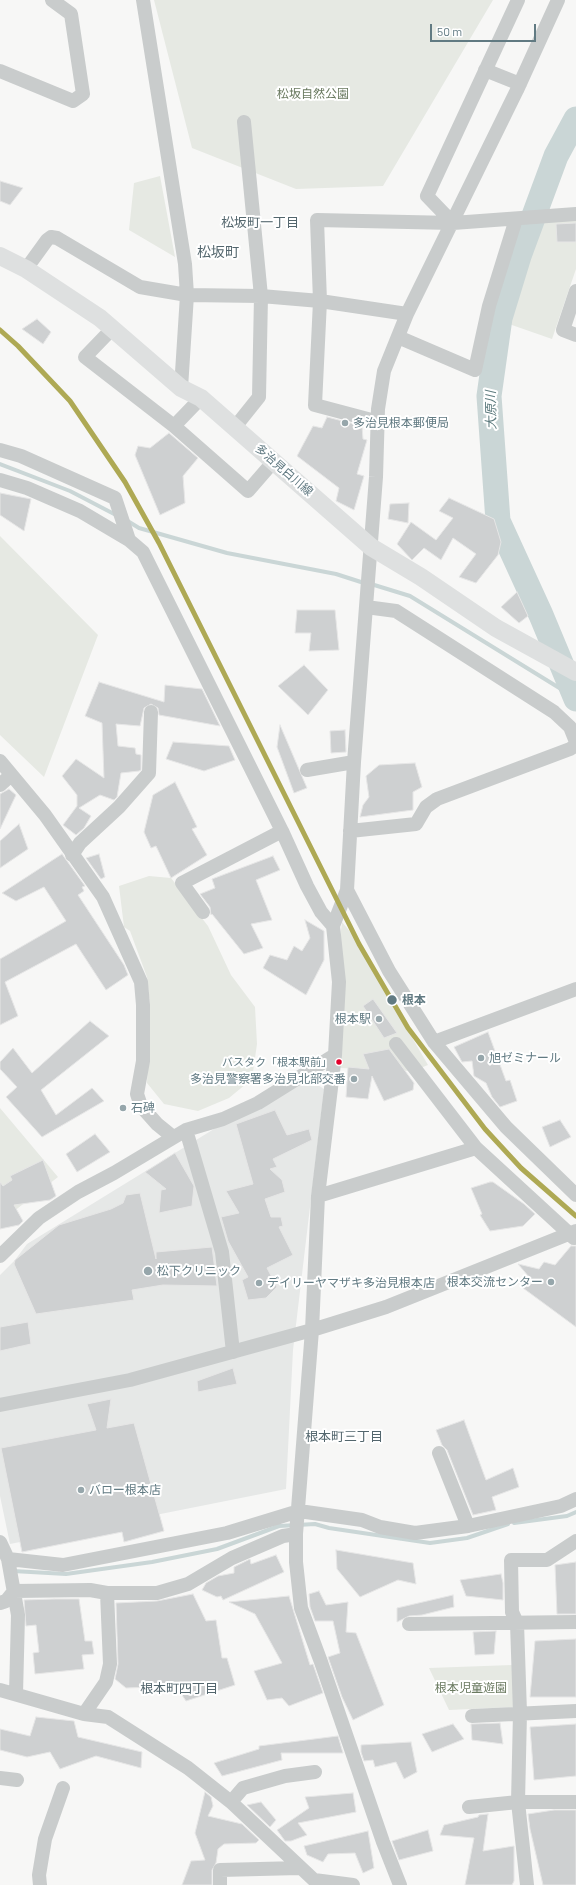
<!DOCTYPE html>
<meta charset="utf-8">
<style>
body{margin:0}
#map{position:relative;width:576px;height:1885px;overflow:hidden;background:#f7f7f6;font-family:Barlow,sans-serif}
canvas{display:block}
.scale{position:absolute;left:430px;top:24px;width:106px;height:18px;box-sizing:border-box;border:2px solid #617a82;border-top:0;padding-left:5px;font-size:12px;line-height:14px;white-space:nowrap;color:#617a82;-webkit-text-stroke:3px #fff;paint-order:stroke}
</style>
<div id="map">
<canvas width="576" height="1885"></canvas>
<div class="scale">50 m</div>
</div>
<script>
const c = document.querySelector('canvas').getContext('2d');
c.lineJoin = 'round';
function fill(path, color) { c.fillStyle = color; c.fill(path, 'evenodd'); }
const toPath = rows => new Path2D(rows.map(r => 'M' + r).join(''));
function trace(path, color, width, dash) { c.strokeStyle = color; c.lineWidth = width; c.lineCap = dash ? 'butt' : 'round'; c.setLineDash(dash || []); c.stroke(path); }
function write(font, color, halo, rows, align = 'center') {
  c.font = font + ' Barlow,"Noto Sans JP",sans-serif'; c.lineWidth = 4; c.setLineDash([]); c.textBaseline = 'middle'; c.strokeStyle = halo; c.fillStyle = color; for (const [text, x, y, turn = 0] of rows) {
    c.save(); c.translate(x, y); c.rotate((+turn || 0) * Math.PI / 180); c.textAlign = isNaN(turn) ? turn : align; if (halo) c.strokeText(text, 0, 0); c.fillText(text, 0, 0); c.restore();
  }
}
fill(toPath([
 [307,1078,324,1089,293,1350,286,1489,10,1544,0,1496,0,1275,15,1260,27,1244,227,1121]
]), '#e6e8e7');
fill(toPath([
 [154,0,493,0,383,186,296,189,192,148],
 [160,176,175,257,129,230,134,183],
 [576,220,576,269,552,339,509,324,540,222],
 [0,536,98,635,44,777,0,735],
 [149,876,171,878,208,926,231,975,255,1007,257,1044,252,1079,229,1098,198,1111,164,1104,147,1083,150,1004,147,977,130,931,124,927,119,886],
 [342,922,352,934,428,1065,413,1071,340,1068,340,939],
 [0,1108,58,1177,0,1222],
 [512,1665,514,1707,449,1710,429,1668]
]), '#e6e9e3');
trace(toPath([
 [0,464,70,491,116,515],
 [126,520,139,528,227,553,336,574,364,583],
 [371,584,410,596,574,697],
 [514,1523,567,1516,576,1512],
 [13,1571,66,1574,152,1562,217,1549,279,1526,315,1524,329,1528,430,1543,467,1538,508,1524]
]), '#cad6d6', 4);
trace(toPath([
 [576,119,556,156,519,256,500,318,489,396,498,521,541,615,576,699]
]), '#cad6d6', 25);
const building = toPath([
 [0,181,23,188,10,205,0,201,0,181],
 [576,223,576,242,557,242,556,224,576,223],
 [37,319,51,332,43,344,22,329,37,319],
 [327,417,362,426,363,439,367,440,357,474,364,476,354,510,336,501,339,488,297,456,313,426,322,428,327,417],
 [169,433,198,458,183,476,185,503,160,515,135,455,138,446,150,448,169,433],
 [0,493,31,499,24,531,0,515,0,493],
 [449,498,494,519,501,542,498,555,476,583,459,577,476,554,453,538,441,560,424,548,412,560,397,544,411,522,436,540,453,518,439,511,449,498],
 [409,503,408,523,388,519,390,504,409,503],
 [517,592,528,616,519,623,501,607,517,592],
 [297,610,335,610,339,650,309,651,311,633,295,633,297,610],
 [304,665,328,690,308,715,278,686,304,665],
 [99,682,164,702,165,685,202,689,220,726,159,715,158,708,151,704,144,708,140,726,116,724,118,746,135,748,136,754,141,755,141,770,139,771,121,773,117,797,114,800,100,795,79,808,91,816,84,828,76,835,63,825,77,806,77,795,62,776,76,759,104,778,102,723,85,716,99,682],
 [280,725,307,788,294,793,277,747,280,725],
 [345,730,346,752,331,753,330,731,345,730],
 [173,742,229,746,235,760,204,771,166,759,173,742],
 [415,763,422,787,413,792,413,810,360,817,363,805,369,797,366,776,379,765,415,763],
 [175,782,197,827,192,829,207,855,171,878,156,846,151,848,144,832,153,795,175,782],
 [9,789,16,795,0,829,0,794,9,789],
 [19,824,28,849,0,868,0,841,19,824],
 [62,854,85,886,82,887,84,891,78,895,124,965,128,975,106,990,76,944,5,982,18,1016,0,1025,0,959,66,921,44,887,16,901,2,893,62,854],
 [99,854,105,877,101,879,86,858,99,854],
 [273,856,280,870,256,880,272,920,251,924,263,948,244,954,212,914,211,915,210,907,200,894,215,888,212,879,273,856],
 [305,920,324,931,324,960,306,995,263,968,270,955,287,960,294,946,302,951,310,938,305,920],
 [373,999,397,1033,384,1038,363,1006,373,999],
 [90,1021,109,1036,41,1090,56,1115,92,1088,104,1101,42,1137,6,1097,17,1087,0,1069,0,1062,13,1048,32,1073,90,1021],
 [488,1032,506,1081,510,1080,517,1101,500,1107,492,1097,486,1083,474,1076,472,1061,462,1062,454,1047,488,1032],
 [389,1049,414,1083,413,1090,384,1101,372,1076,368,1099,346,1097,348,1067,369,1069,363,1054,389,1049],
 [275,1110,287,1135,309,1129,312,1140,273,1159,277,1167,270,1169,282,1180,285,1192,265,1199,271,1217,281,1217,283,1226,279,1227,293,1255,267,1268,277,1287,266,1298,248,1300,242,1280,248,1277,228,1241,221,1217,239,1213,226,1191,253,1184,236,1124,275,1110],
 [560,1120,571,1137,550,1147,542,1127,560,1120],
 [95,1134,110,1152,77,1172,66,1154,95,1134],
 [175,1153,194,1186,192,1206,159,1213,161,1190,166,1189,145,1172,175,1153],
 [43,1160,56,1196,50,1200,14,1205,23,1221,19,1225,0,1229,0,1182,3,1186,12,1180,10,1176,43,1160],
 [490,1182,493,1182,524,1204,535,1214,523,1226,490,1231,480,1215,482,1214,471,1188,490,1182],
 [140,1193,156,1259,156,1252,212,1247,217,1286,163,1285,132,1290,134,1300,36,1314,14,1264,15,1260,59,1225,111,1209,123,1203,126,1195,140,1193],
 [571,1246,576,1246,576,1327,523,1288,529,1277,518,1264,539,1269,544,1262,555,1265,571,1246],
 [28,1322,31,1344,0,1351,0,1327,28,1322],
 [233,1368,237,1384,198,1392,197,1381,233,1368],
 [111,1399,107,1428,134,1423,164,1531,124,1542,122,1532,22,1552,1,1448,96,1430,87,1404,111,1399],
 [464,1420,486,1480,513,1468,519,1487,492,1497,496,1510,473,1515,447,1450,442,1445,436,1430,464,1420],
 [336,1550,413,1563,416,1584,398,1580,360,1597,337,1569,336,1550],
 [276,1555,284,1572,223,1600,221,1596,217,1597,202,1590,206,1583,218,1576,234,1573,234,1567,250,1559,251,1564,276,1555],
 [576,1562,576,1614,557,1614,555,1565,576,1562],
 [501,1574,503,1583,503,1600,466,1596,460,1580,501,1574],
 [319,1591,326,1605,348,1602,346,1632,356,1633,384,1705,353,1720,342,1697,328,1657,340,1653,333,1621,315,1621,310,1607,309,1594,319,1591],
 [193,1594,206,1621,216,1620,222,1658,227,1658,235,1685,186,1701,176,1686,126,1688,115,1679,118,1664,116,1603,157,1601,193,1594],
 [453,1595,454,1607,422,1615,409,1616,397,1622,397,1608,453,1595],
 [289,1596,310,1665,313,1664,323,1693,289,1706,282,1698,267,1700,254,1671,282,1663,255,1614,229,1602,289,1596],
 [54,1599,79,1599,85,1641,92,1641,94,1654,82,1655,84,1669,35,1674,33,1653,39,1652,36,1625,26,1626,24,1600,54,1599],
 [496,1631,494,1654,475,1655,473,1632,496,1631],
 [576,1639,576,1697,530,1697,535,1641,576,1639],
 [36,1717,74,1721,78,1737,142,1752,141,1768,96,1756,60,1769,50,1752,27,1757,0,1750,0,1729,30,1736,36,1717],
 [500,1723,503,1744,472,1740,471,1724,500,1723],
 [453,1724,464,1739,432,1752,422,1734,453,1724],
 [576,1724,576,1776,534,1780,530,1727,576,1724],
 [338,1736,343,1753,281,1753,282,1760,222,1776,214,1763,259,1749,259,1746,338,1736],
 [411,1742,417,1772,404,1779,396,1762,375,1767,373,1760,364,1761,361,1752,361,1745,411,1742],
 [205,1792,211,1797,213,1806,208,1816,242,1824,259,1840,256,1843,224,1844,218,1849,216,1863,212,1870,212,1885,182,1885,191,1861,205,1860,195,1833,205,1792],
 [353,1793,356,1812,298,1823,307,1835,291,1841,285,1841,277,1830,309,1808,305,1797,353,1793],
 [261,1802,276,1820,270,1827,247,1805,261,1802],
 [554,1810,576,1810,576,1885,543,1885,530,1829,528,1814,554,1810],
 [488,1814,483,1851,514,1846,514,1881,512,1885,465,1885,474,1838,440,1835,444,1825,478,1817,479,1815,488,1814],
 [428,1830,433,1851,399,1860,392,1841,428,1830],
 [368,1831,374,1868,363,1873,355,1853,328,1854,323,1862,307,1855,304,1846,368,1831]
]);
fill(building, '#ced0d1');
trace(building, '#e6e6e6', 1);
trace(toPath([
 [143,0,185,264,187,295,181,388],
 [485,70,520,84],
 [0,71,73,101,83,94,71,14,52,0],
 [453,223,427,196,518,0],
 [26,269,47,240,51,237,57,238,140,287,187,295,261,296,320,301,407,314],
 [576,291,563,330,576,335],
 [112,329,85,357,174,426,248,491,274,461],
 [398,337,475,370,489,306,516,219],
 [379,422,315,405,320,301,317,220,453,223,576,214],
 [174,426,201,398],
 [235,427,259,397,261,296,244,122],
 [0,450,21,456,115,498,129,540,143,552,282,831,307,886,321,912,333,926],
 [0,480,27,488,80,511,129,540],
 [366,607,396,611,554,712,570,727,576,742],
 [0,761,45,815,103,897,141,982,143,1005,143,1061,137,1094,141,1106,157,1124,173,1137],
 [307,770,354,762],
 [0,785,11,775],
 [350,831,416,824,426,807,437,799,570,749,576,745],
 [72,855,80,843,119,807,149,773,151,712],
 [347,890,389,971,434,1042,506,1127,576,1195],
 [203,912,182,883,282,831],
 [434,1042,576,989],
 [396,1044,476,1148],
 [186,1130,222,1252,233,1352],
 [318,1196,476,1148,574,1238],
 [0,1256,39,1218,78,1192,114,1173,186,1130,223,1119,258,1103,335,1055],
 [0,1405,130,1380,312,1330,386,1307,576,1231],
 [439,1453,468,1526],
 [0,1542,8,1559,18,1615,16,1694],
 [8,1559,63,1565,227,1533,299,1511,362,1520,380,1527,415,1533,468,1526,561,1506,576,1499],
 [0,1603,6,1601,14,1591,90,1590,107,1593,157,1593,188,1584,232,1558,283,1536,296,1534],
 [409,1624,576,1622],
 [0,1690,84,1714,108,1717,188,1768,231,1802,314,1880,353,1885],
 [84,1714,106,1682,110,1664,107,1593],
 [472,1716,576,1711],
 [0,1778,17,1780],
 [231,1802,243,1788,285,1776,315,1772],
 [469,1807,518,1802,576,1802],
 [40,1885,39,1875,45,1839,63,1788],
 [220,1885,220,1870,299,1868],
 [400,1885,383,1842,321,1662,301,1608,296,1562,296,1534,312,1330,318,1196,335,1055,339,982,333,926,347,890,354,762,376,477,378,409,384,371,407,314,517,90,558,0],
 [527,1885,518,1802,520,1713,517,1623,512,1612,511,1560,547,1560,576,1541]
]), '#c9cccc', 14);
trace(toPath([
 [0,256,26,269,100,318,181,388,201,398,371,547,421,577,496,628,576,672]
]), '#dee0e0', 18);
trace(toPath([
 [0,330,18,346,70,401,125,482,159,543,359,944,408,1028,485,1129,521,1168,576,1216]
]), '#aea954', 5);
for (const [x, y, r, color] of [
 [345,423,4,"#96a6ab"],
 [392,1000,5.5,"#617a82"],
 [379,1019,4,"#96a6ab"],
 [481,1058,4,"#96a6ab"],
 [339,1062,3.5,"#e4002b"],
 [354,1079,4,"#96a6ab"],
 [123,1108,4,"#96a6ab"],
 [148,1271,5,"#96a6ab"],
 [551,1282,4,"#96a6ab"],
 [259,1283,4,"#96a6ab"],
 [81,1490,4,"#96a6ab"]
]) { const dot = new Path2D(); dot.arc(x, y, r, 0, 2 * Math.PI); c.fillStyle = color; c.fill(dot); trace(dot, '#fff', 1.5); }
write('11px', '#617a82', '#fff', [
 ["バスタク「根本駅前」",332,1062]
], 'right');
write('12px', '#6a7a60', '#fff', [
 ["松坂自然公園",313,94],
 ["根本児童遊園",471,1688]
]);
write('12px', '#617a82', '#fff', [
 ["多治見根本郵便局",353,423],
 ["根本駅",371,1019,"right"],
 ["旭ゼミナール",489,1058],
 ["多治見警察署多治見北部交番",346,1079,"right"],
 ["石碑",131,1108],
 ["松下クリニック",157,1271],
 ["根本交流センター",543,1282,"right"],
 ["デイリーヤマザキ多治見根本店",267,1283],
 ["バロー根本店",89,1490]
], 'left');
write('12px', '#617a82', '#fff', [
 ["多治見白川線",284,470,41]
]);
write('bold 12px', '#617a82', '#fff', [
 ["根本",402,1000]
], 'left');
write('13px', '#53666d', '#fff', [
 ["松坂町一丁目",260,223],
 ["根本町三丁目",344,1437],
 ["根本町四丁目",179,1689]
]);
write('italic 13px', '#5c7a7d', '#fff', [
 ["大原川",491,410,-91]
]);
write('14px', '#53666d', '#fff', [
 ["松坂町",218,252]
]);
</script>
